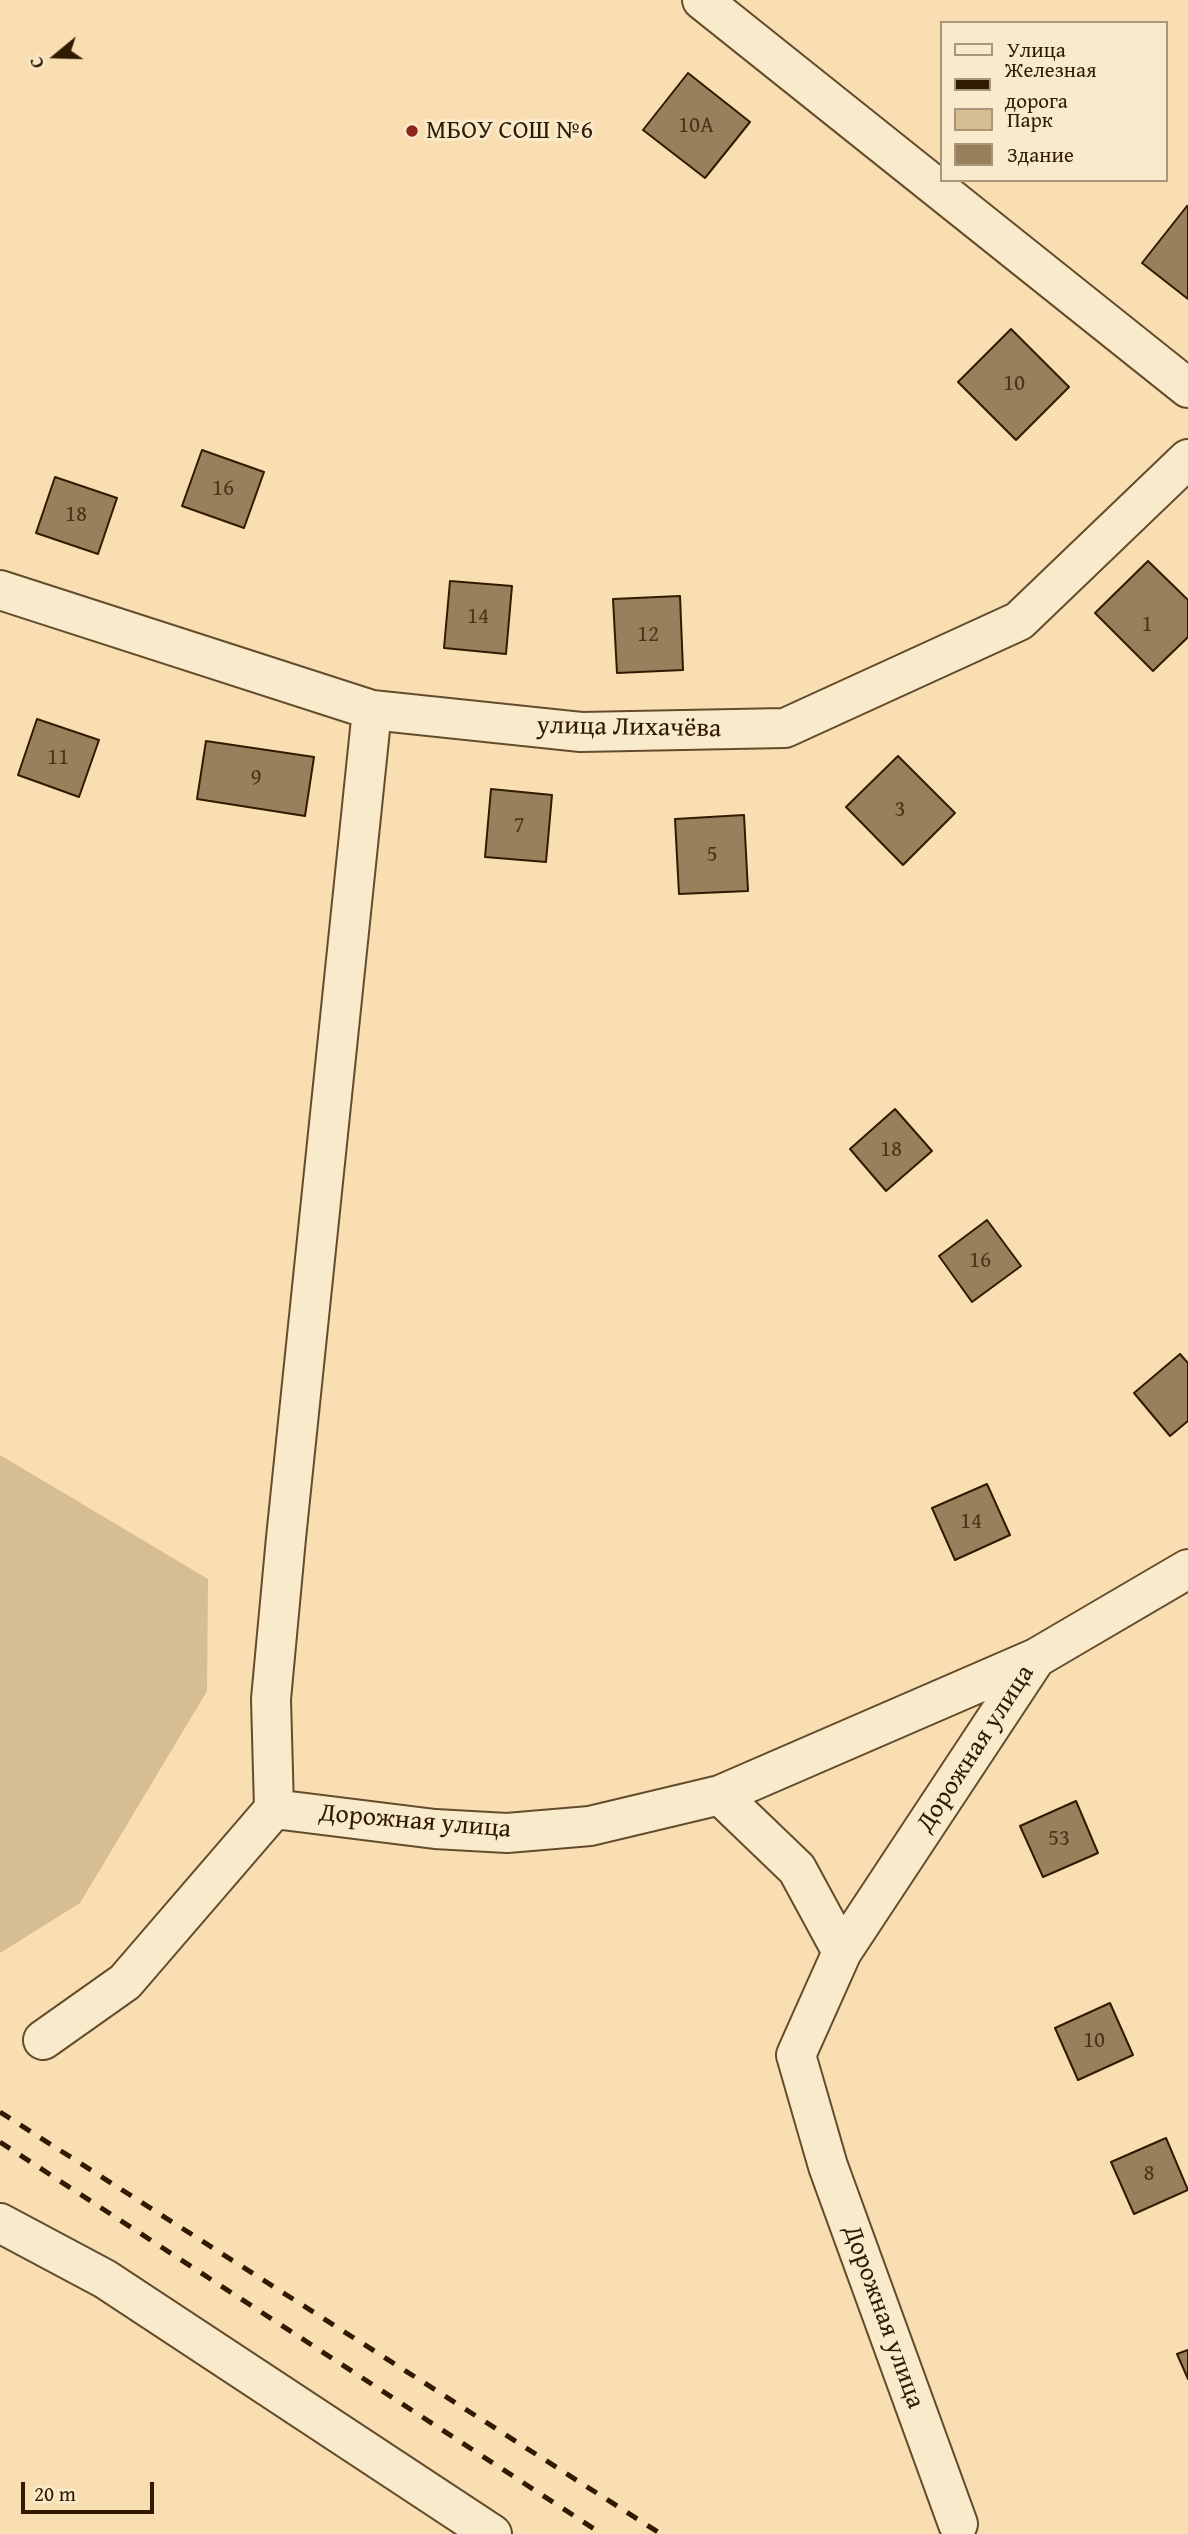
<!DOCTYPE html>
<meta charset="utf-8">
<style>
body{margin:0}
#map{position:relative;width:1188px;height:2534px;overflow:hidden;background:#f8deb0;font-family:"Gentium Book Plus",serif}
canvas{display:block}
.legend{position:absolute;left:940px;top:21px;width:228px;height:161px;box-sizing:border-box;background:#faeacc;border:2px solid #aa977a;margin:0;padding:9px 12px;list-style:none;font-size:21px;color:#311b00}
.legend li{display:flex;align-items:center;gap:14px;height:35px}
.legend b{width:35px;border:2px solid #aa977a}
.north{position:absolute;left:21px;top:21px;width:70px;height:70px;-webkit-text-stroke:5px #faeacc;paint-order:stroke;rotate:251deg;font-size:19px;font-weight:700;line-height:28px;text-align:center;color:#311b00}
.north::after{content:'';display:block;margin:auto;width:24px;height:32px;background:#311b00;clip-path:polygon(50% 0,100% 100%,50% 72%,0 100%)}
.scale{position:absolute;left:21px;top:2482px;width:133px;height:32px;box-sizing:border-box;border:4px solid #311b00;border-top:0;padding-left:9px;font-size:21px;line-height:24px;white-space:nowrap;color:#311b00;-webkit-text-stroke:5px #faeacc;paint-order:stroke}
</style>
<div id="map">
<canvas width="1188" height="2534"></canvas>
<ul class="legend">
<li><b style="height:9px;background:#faeacc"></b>Улица</li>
<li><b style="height:9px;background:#311b00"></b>Железная дорога</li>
<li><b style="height:19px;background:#d6bd92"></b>Парк</li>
<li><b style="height:19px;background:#98805c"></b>Здание</li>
</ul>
<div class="north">С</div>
<div class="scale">20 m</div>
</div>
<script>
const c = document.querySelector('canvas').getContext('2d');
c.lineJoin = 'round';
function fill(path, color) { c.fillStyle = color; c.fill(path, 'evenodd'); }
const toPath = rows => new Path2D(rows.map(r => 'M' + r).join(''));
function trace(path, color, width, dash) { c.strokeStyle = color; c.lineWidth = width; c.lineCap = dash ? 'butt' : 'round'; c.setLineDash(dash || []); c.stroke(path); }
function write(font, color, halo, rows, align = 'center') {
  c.font = font + ' "Gentium Book Plus",serif'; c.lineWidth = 6; c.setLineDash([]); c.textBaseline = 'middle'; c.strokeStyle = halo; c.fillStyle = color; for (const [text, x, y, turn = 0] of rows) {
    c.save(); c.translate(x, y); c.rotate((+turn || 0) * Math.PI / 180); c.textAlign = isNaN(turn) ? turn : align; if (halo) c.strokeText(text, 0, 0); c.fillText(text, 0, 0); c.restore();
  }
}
fill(toPath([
 [0,1455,208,1579,207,1691,80,1903,0,1953]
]), '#d6bd92');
const building = toPath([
 [688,73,750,122,705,178,643,130,688,73],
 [1187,206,1188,207,1188,299,1142,263,1187,206],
 [1011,329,1069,387,1016,440,958,382,1011,329],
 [202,450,264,472,244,528,182,506,202,450],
 [55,477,117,498,98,554,36,533,55,477],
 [1148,561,1188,600,1188,637,1153,671,1095,613,1148,561],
 [450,581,512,586,506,654,444,648,450,581],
 [680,596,683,670,617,673,613,599,680,596],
 [37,719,99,740,79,797,18,775,37,719],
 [206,741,314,757,305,816,197,799,206,741],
 [898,756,955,813,903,865,846,807,898,756],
 [491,789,552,795,546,862,485,857,491,789],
 [744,815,748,891,679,894,675,819,744,815],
 [895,1109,932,1151,886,1191,850,1149,895,1109],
 [987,1220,1021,1266,972,1302,939,1256,987,1220],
 [1180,1354,1188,1363,1188,1421,1170,1436,1134,1393,1180,1354],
 [987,1484,1010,1535,955,1560,932,1508,987,1484],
 [1076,1801,1098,1853,1043,1877,1020,1826,1076,1801],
 [1110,2003,1133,2055,1078,2080,1055,2028,1110,2003],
 [1166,2138,1188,2190,1134,2214,1111,2162,1166,2138],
 [1188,2350,1188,2379,1177,2354,1188,2350]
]);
fill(building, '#98805c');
trace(building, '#311b00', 2);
const minor = toPath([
 [702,0,1188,388],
 [0,590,372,710,581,732,785,728,1019,621,1188,459],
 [720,1795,797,1869,842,1952],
 [274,1809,435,1829,507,1833,590,1826,720,1795,1036,1658,1188,1569],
 [43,2040,125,1982,274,1809,271,1699,286,1538,372,710],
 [0,2223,105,2279,492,2534],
 [958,2524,828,2166,796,2055,842,1952,1036,1658]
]);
trace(minor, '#634c2c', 42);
trace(minor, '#faeacc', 38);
trace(toPath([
 [0,2112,661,2534],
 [0,2142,602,2534]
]), '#311b00', 5, [12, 12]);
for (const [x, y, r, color] of [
 [412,131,7,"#8f2418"]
]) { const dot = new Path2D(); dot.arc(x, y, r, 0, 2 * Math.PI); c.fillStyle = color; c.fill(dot); trace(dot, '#faeacc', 2.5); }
write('23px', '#4b3417', null, [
 ["10А",696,126],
 ["10",1014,384],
 ["16",223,489],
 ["18",76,515],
 ["14",478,617],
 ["1",1147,625],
 ["12",648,635],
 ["11",58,758],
 ["9",256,778],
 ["3",900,810],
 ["7",519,826],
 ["5",712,855],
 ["18",891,1150],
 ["16",980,1261],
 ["14",971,1522],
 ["53",1059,1839],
 ["10",1094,2041],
 ["8",1149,2174]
]);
write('26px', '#311b00', '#faeacc', [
 ["МБОУ СОШ №6",426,131]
], 'left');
write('26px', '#311b00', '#faeacc', [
 ["улица Лихачёва",629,728,1],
 ["Дорожная улица",976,1749,-57],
 ["Дорожная улица",415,1822,5],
 ["Дорожная улица",883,2317,70]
]);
</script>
